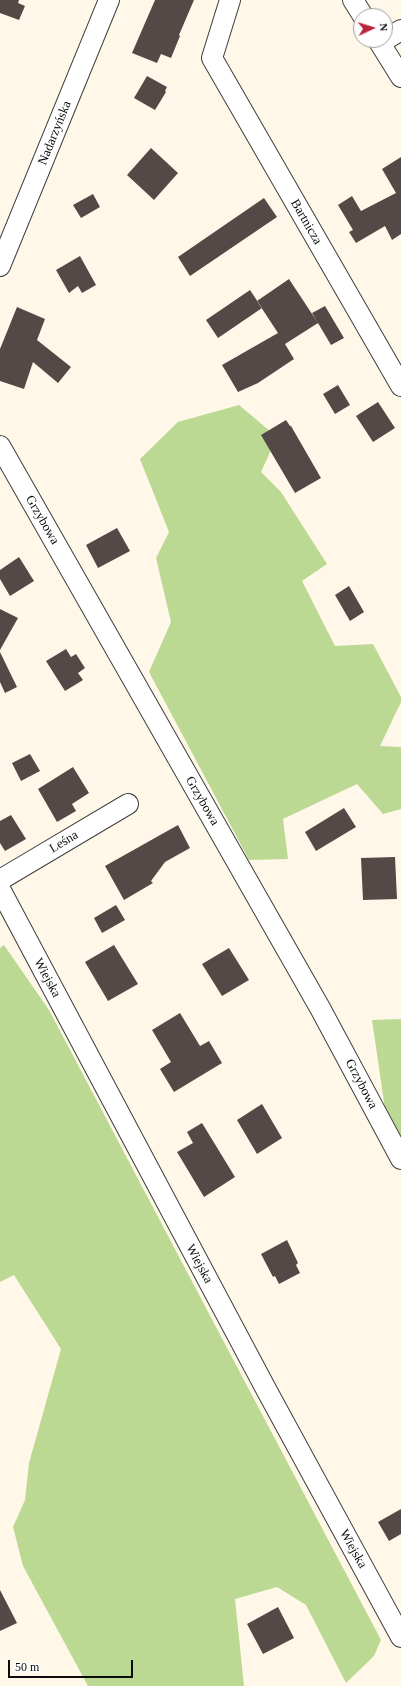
<!DOCTYPE html>
<meta charset="utf-8">
<style>
body{margin:0}
#map{position:relative;width:401px;height:1686px;overflow:hidden;background:#fff8e8;font-family:"Times New Roman",serif}
canvas{display:block}
.north{position:absolute;left:353px;top:8px;width:40px;height:40px;box-sizing:border-box;background:#fff;border:1px solid #9d9d9d;border-radius:50%;rotate:86deg;font-size:11px;font-weight:700;line-height:16px;text-align:center;color:#0b0b0b}
.north::after{content:'';display:block;margin:auto;width:14px;height:18px;background:#ba243d;clip-path:polygon(50% 0,100% 100%,50% 72%,0 100%)}
.scale{position:absolute;left:8px;top:1660px;width:125px;height:18px;box-sizing:border-box;border:2px solid #0b0b0b;border-top:0;padding-left:5px;font-size:12px;line-height:14px;white-space:nowrap;color:#0b0b0b;-webkit-text-stroke:3px #fff;paint-order:stroke}
</style>
<div id="map">
<canvas width="401" height="1686"></canvas>
<div class="north">N</div>
<div class="scale">50 m</div>
</div>
<script>
const c = document.querySelector('canvas').getContext('2d');
c.lineJoin = 'round';
function fill(path, color) { c.fillStyle = color; c.fill(path, 'evenodd'); }
const toPath = rows => new Path2D(rows.map(r => 'M' + r).join(''));
function trace(path, color, width, dash) { c.strokeStyle = color; c.lineWidth = width; c.lineCap = dash ? 'butt' : 'round'; c.setLineDash(dash || []); c.stroke(path); }
function write(font, color, halo, rows, align = 'center') {
  c.font = font + ' "Times New Roman",serif'; c.lineWidth = 4; c.setLineDash([]); c.textBaseline = 'middle'; c.strokeStyle = halo; c.fillStyle = color; for (const [text, x, y, turn = 0] of rows) {
    c.save(); c.translate(x, y); c.rotate((+turn || 0) * Math.PI / 180); c.textAlign = isNaN(turn) ? turn : align; if (halo) c.strokeText(text, 0, 0); c.fillText(text, 0, 0); c.restore();
  }
}
fill(toPath([
 [239,405,277,437,261,472,281,492,327,564,302,581,335,646,373,644,401,697,401,702,380,746,401,747,401,809,383,814,357,784,283,819,288,859,249,860,149,672,171,622,156,558,169,532,140,459,178,422],
 [4,945,49,1010,381,1640,374,1656,346,1683,306,1605,277,1587,235,1599,244,1686,88,1686,23,1566,13,1527,25,1500,29,1463,61,1349,14,1275,0,1282,0,948],
 [401,1019,401,1138,385,1109,372,1020]
]), '#bbd993');
fill(toPath([
 [0,0,19,0,18,3,25,6,19,20,0,13],
 [155,0,194,0,179,35,180,36,171,58,161,54,157,63,132,53],
 [147,76,167,87,165,91,166,92,155,110,134,98],
 [151,148,178,173,154,200,127,175],
 [401,157,401,234,392,240,385,226,356,243,349,232,353,230,338,205,352,196,361,211,396,193,382,169],
 [93,194,100,207,81,218,73,205],
 [264,198,277,217,190,276,178,257],
 [80,256,96,285,82,293,78,286,69,293,56,270],
 [289,279,318,323,285,344,294,359,258,383,238,392,222,365,278,333,257,301],
 [250,290,262,308,218,338,206,320],
 [325,306,344,338,331,345,312,313],
 [17,307,45,319,37,340,71,367,58,383,33,362,24,389,0,381,0,349],
 [338,385,350,405,335,414,323,394],
 [378,402,395,428,373,442,356,416],
 [286,420,290,426,291,426,321,478,295,493,261,435],
 [117,528,130,551,98,568,86,545],
 [19,557,34,581,10,596,0,579,0,570],
 [349,586,364,612,350,621,335,595],
 [0,609,18,618,0,650],
 [66,649,71,657,76,654,85,668,78,673,83,680,65,691,46,661],
 [0,652,17,687,5,693,0,682],
 [30,754,40,771,21,781,12,763],
 [73,767,89,793,72,804,76,811,57,822,38,789],
 [344,808,356,827,316,851,305,832],
 [11,815,26,839,5,851,0,843,0,821],
 [178,825,190,848,165,862,151,881,153,883,124,900,105,866],
 [395,857,397,899,363,900,361,858],
 [116,905,125,920,102,933,94,918],
 [114,945,138,984,108,1001,85,962],
 [229,948,249,980,222,996,202,964],
 [180,1013,200,1046,209,1041,222,1063,174,1092,160,1069,171,1062,152,1030],
 [262,1104,282,1138,257,1154,237,1120],
 [202,1123,235,1177,204,1197,177,1152,193,1143,187,1132],
 [287,1240,298,1263,296,1265,300,1273,279,1284,275,1276,273,1277,261,1254],
 [401,1509,401,1534,389,1541,378,1522],
 [0,1590,17,1623,0,1631],
 [278,1607,294,1638,263,1654,247,1624]
]), '#534a47');
const minor = toPath([
 [230,0,212,58,401,386],
 [353,0,363,16],
 [378,40,401,77],
 [385,40,401,30],
 [0,266,109,0],
 [0,446,320,1008,401,1159],
 [0,880,128,804],
 [0,889,267,1391,401,1637]
]);
trace(minor, '#3e3e3e', 22);
trace(minor, '#fff', 20);
write('13px', '#0b0b0b', '#fff', [
 ["Nadarzyńska",55,133,-68],
 ["Bartnicza",306,222,60],
 ["Grzybowa",42,520,60],
 ["Grzybowa",202,801,60],
 ["Leśna",64,842,-31],
 ["Wiejska",47,978,62],
 ["Grzybowa",361,1084,62],
 ["Wiejska",199,1264,62],
 ["Wiejska",353,1549,61]
]);
</script>
